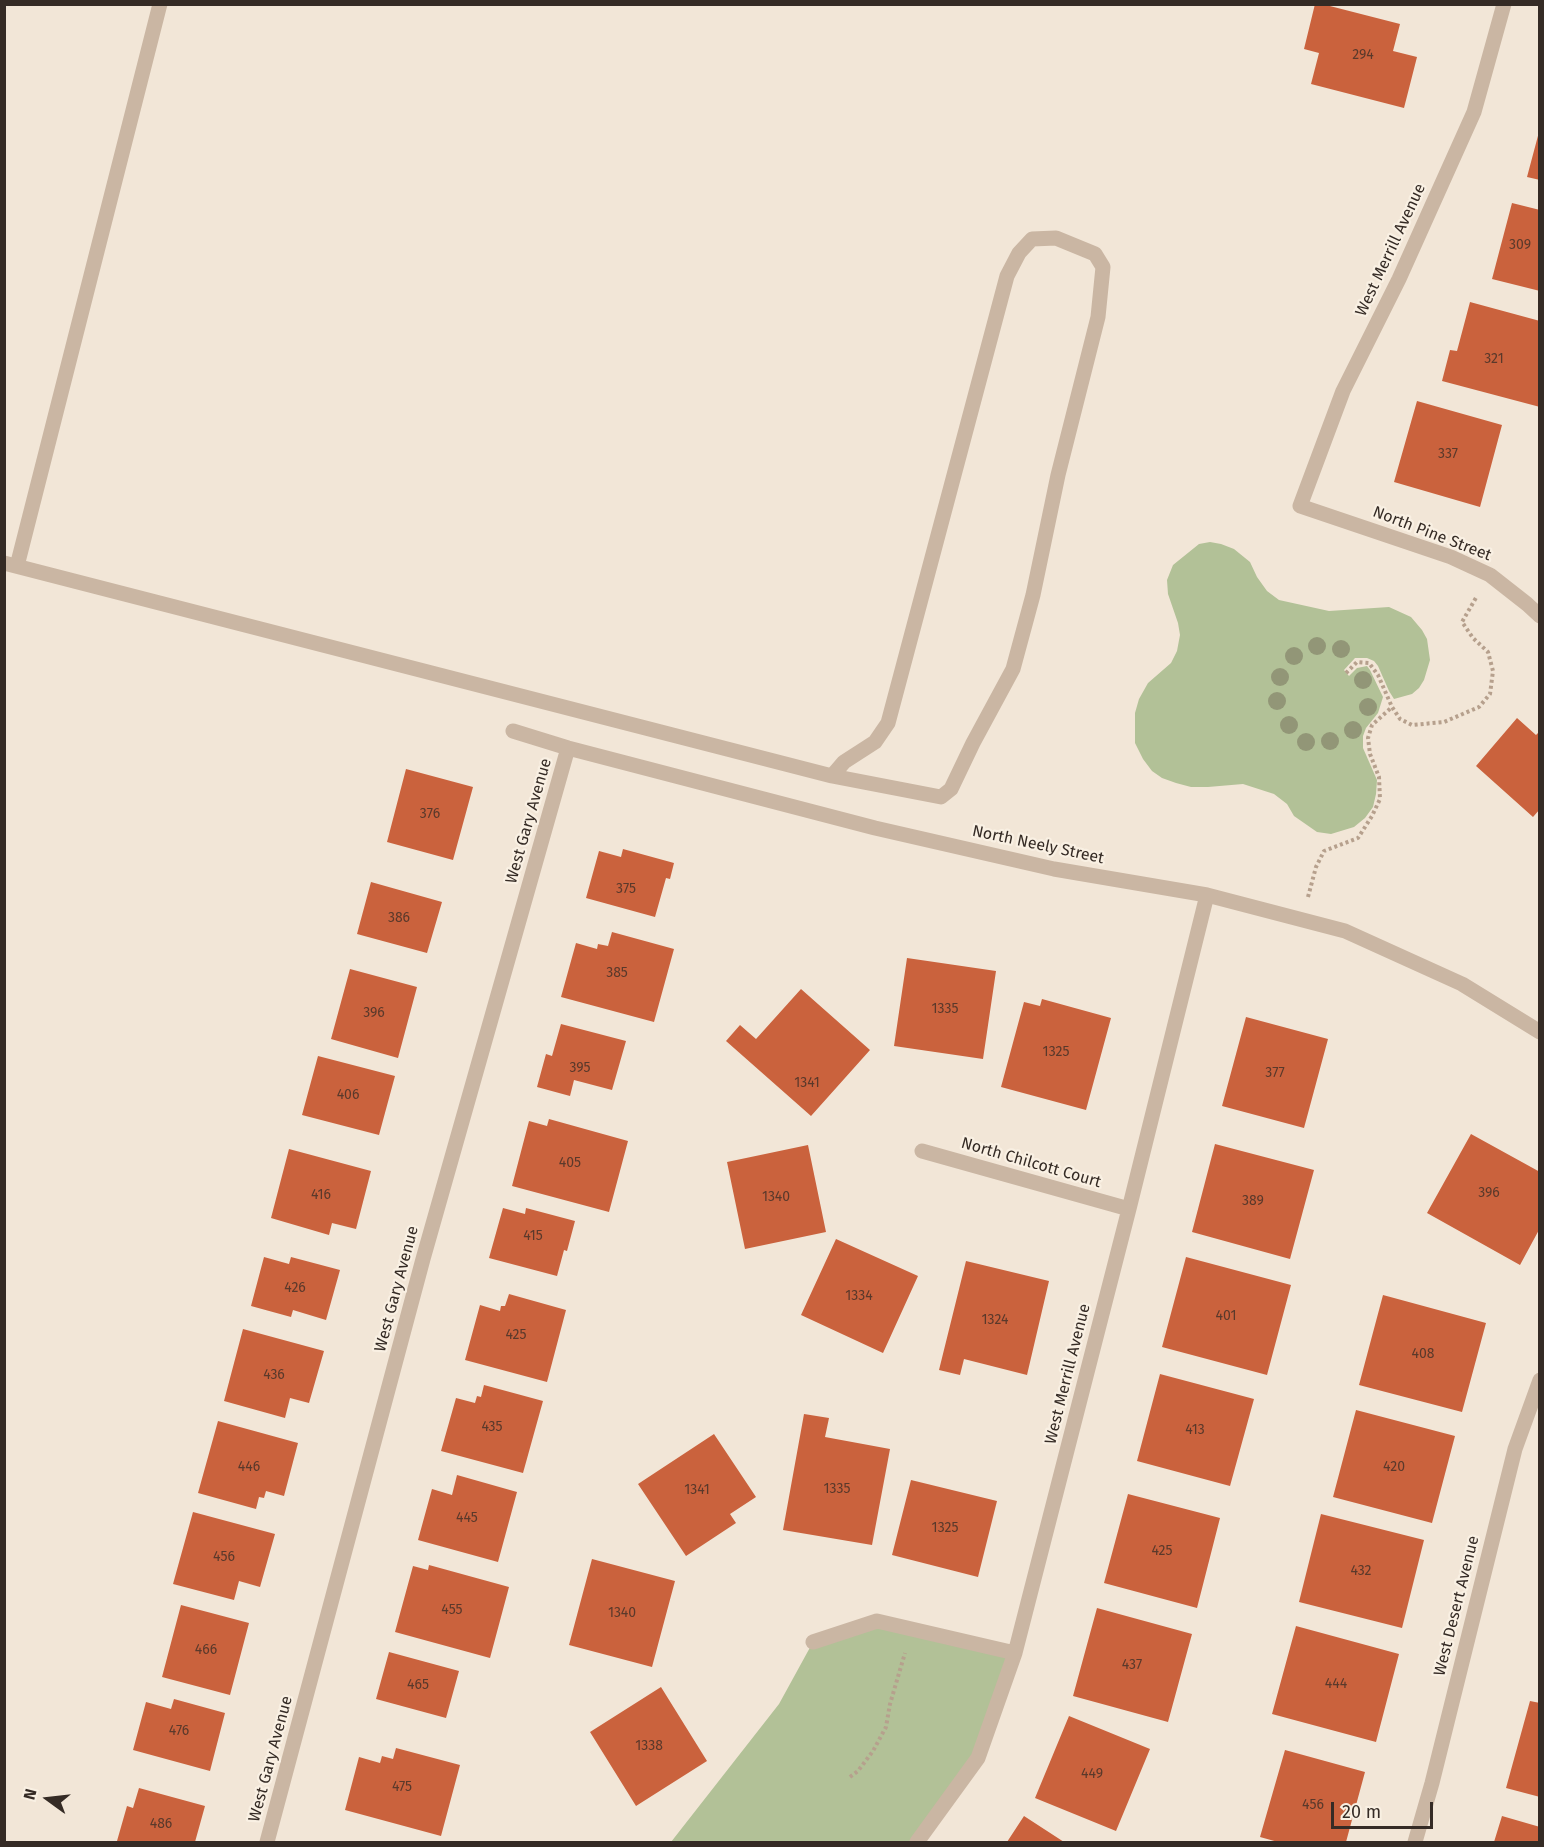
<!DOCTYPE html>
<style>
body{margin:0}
#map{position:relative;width:1544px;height:1847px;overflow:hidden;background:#f2e6d7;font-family:"Fira Sans",sans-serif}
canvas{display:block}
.frame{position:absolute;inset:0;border:6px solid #352b25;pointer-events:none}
.north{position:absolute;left:18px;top:1769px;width:60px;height:60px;-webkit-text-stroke:4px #f9f0e3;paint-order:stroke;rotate:285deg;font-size:16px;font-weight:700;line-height:24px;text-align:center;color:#352b25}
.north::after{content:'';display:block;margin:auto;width:21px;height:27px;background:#352b25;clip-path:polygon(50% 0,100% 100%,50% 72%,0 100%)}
.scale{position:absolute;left:1331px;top:1802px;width:102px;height:27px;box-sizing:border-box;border:3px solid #352b25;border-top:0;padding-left:8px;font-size:18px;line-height:21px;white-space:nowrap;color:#352b25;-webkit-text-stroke:4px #f9f0e3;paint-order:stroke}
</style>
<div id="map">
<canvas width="1544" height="1847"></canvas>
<div class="frame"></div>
<div class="north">N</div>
<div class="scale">20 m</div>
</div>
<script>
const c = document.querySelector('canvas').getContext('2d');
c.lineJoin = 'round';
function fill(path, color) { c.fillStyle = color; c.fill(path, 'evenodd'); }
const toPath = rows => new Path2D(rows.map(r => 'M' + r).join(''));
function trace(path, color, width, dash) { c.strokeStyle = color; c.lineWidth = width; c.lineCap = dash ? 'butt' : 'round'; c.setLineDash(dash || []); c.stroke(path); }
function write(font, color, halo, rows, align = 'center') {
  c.font = font + ' "Fira Sans",sans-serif'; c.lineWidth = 4.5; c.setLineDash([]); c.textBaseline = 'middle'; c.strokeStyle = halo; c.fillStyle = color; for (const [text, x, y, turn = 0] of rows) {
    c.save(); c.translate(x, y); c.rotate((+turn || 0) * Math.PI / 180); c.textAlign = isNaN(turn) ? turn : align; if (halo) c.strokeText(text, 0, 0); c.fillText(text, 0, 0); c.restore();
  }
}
fill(toPath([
 [1210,542,1221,544,1234,549,1250,562,1257,577,1267,591,1279,600,1329,611,1389,607,1411,617,1422,630,1427,639,1430,660,1424,680,1419,688,1412,694,1394,699,1389,691,1378,666,1374,661,1367,658,1355,658,1344,670,1349,676,1357,668,1367,666,1370,670,1383,697,1378,713,1366,728,1363,736,1363,748,1377,780,1376,794,1373,807,1365,818,1354,827,1331,834,1317,832,1294,816,1287,804,1274,794,1243,784,1208,787,1191,787,1176,783,1162,778,1152,771,1143,759,1135,743,1135,713,1139,699,1148,683,1171,663,1177,651,1180,635,1178,623,1168,594,1167,580,1173,565,1199,544],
 [877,1621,1015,1653,978,1758,917,1842,671,1842,779,1704,813,1642]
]), '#b2c197');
fill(toPath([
 [1315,4,1322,4,1400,24,1393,51,1417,57,1404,108,1311,84,1319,53,1304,49],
 [1539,132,1540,132,1540,180,1527,177],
 [1512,203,1540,210,1540,291,1492,279],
 [1470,302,1540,321,1538,372,1540,373,1540,407,1442,381,1450,350,1457,351],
 [1417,401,1502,425,1480,507,1394,482],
 [1517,718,1536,735,1540,731,1540,809,1533,817,1476,766],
 [406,769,473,787,453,860,387,842],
 [623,849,674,863,670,879,666,878,655,917,586,898,599,851,621,857],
 [371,882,442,902,427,953,357,934],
 [612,932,674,949,654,1022,561,997,576,943,597,949,598,944,608,946],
 [907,958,996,971,983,1059,894,1046],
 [350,969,417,987,398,1058,331,1039],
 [801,989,870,1050,811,1116,726,1041,740,1025,756,1039],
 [1042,999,1111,1018,1086,1110,1001,1087,1024,1002,1040,1006],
 [1246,1017,1328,1039,1304,1128,1222,1106],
 [561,1024,626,1041,612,1090,574,1080,570,1096,537,1087,546,1054,552,1056],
 [318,1056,395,1076,379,1135,302,1115],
 [549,1119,628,1141,609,1212,512,1186,529,1121,547,1126],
 [1471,1134,1540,1172,1540,1228,1520,1265,1427,1213],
 [1215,1144,1314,1170,1290,1259,1192,1232],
 [808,1145,826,1232,745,1249,727,1162],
 [289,1149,371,1171,356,1229,332,1223,329,1235,271,1218],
 [503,1208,525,1214,526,1208,575,1221,567,1251,564,1250,557,1276,489,1258],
 [836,1239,918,1276,883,1353,801,1315],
 [264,1257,289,1264,291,1257,340,1270,326,1320,293,1310,291,1317,251,1306],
 [1186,1257,1291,1285,1267,1375,1162,1347],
 [966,1261,1049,1281,1027,1375,964,1359,960,1375,939,1370],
 [509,1294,566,1310,547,1382,465,1360,480,1305,500,1311,501,1306,505,1306],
 [1383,1295,1486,1323,1462,1412,1359,1385],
 [243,1329,324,1351,309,1403,290,1398,285,1418,224,1401],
 [1160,1374,1254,1399,1230,1486,1137,1461],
 [484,1385,543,1401,523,1473,441,1451,456,1398,475,1403,477,1396,481,1397],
 [1356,1410,1455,1436,1432,1523,1333,1497],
 [804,1414,829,1418,825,1437,890,1449,872,1545,783,1530],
 [218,1421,298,1443,284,1496,266,1491,264,1498,259,1497,256,1509,198,1493],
 [714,1434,756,1497,730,1514,736,1523,686,1556,638,1484],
 [457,1475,517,1492,498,1562,418,1540,432,1489,452,1495],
 [911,1480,997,1501,978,1577,892,1555],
 [1128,1494,1220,1518,1197,1608,1104,1583],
 [193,1512,275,1534,260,1587,239,1581,234,1600,173,1584],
 [1321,1514,1424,1540,1402,1628,1299,1602],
 [592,1559,675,1581,652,1667,569,1645],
 [429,1565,509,1587,490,1658,395,1632,413,1566,428,1570],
 [181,1605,249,1623,230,1695,162,1677],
 [1097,1608,1192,1634,1168,1722,1073,1696],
 [1296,1626,1399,1654,1376,1742,1272,1714],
 [389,1652,459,1671,446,1718,376,1699],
 [661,1687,707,1761,636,1806,590,1732],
 [174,1699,225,1713,210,1771,133,1750,146,1702,171,1709],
 [1530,1701,1540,1703,1540,1797,1506,1788],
 [1069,1716,1150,1749,1116,1831,1035,1798],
 [396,1748,460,1765,441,1836,345,1810,359,1757,380,1763,382,1756,393,1759],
 [1285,1750,1365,1772,1346,1842,1278,1842,1260,1837],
 [139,1788,205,1806,195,1842,123,1842,117,1841,127,1806,133,1808],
 [1024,1816,1064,1842,1007,1842],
 [1502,1816,1540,1827,1540,1842,1494,1842]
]), '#ca623d');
trace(toPath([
 [1346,673,1357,662,1369,663,1378,675,1392,707,1400,719,1412,725,1444,722,1479,707,1490,694,1493,671,1488,652,1473,638,1462,622,1477,596],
 [1308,897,1316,867,1324,851,1358,838,1372,816,1380,799,1379,777,1370,754,1368,738,1372,725,1392,707],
 [850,1777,858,1771,873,1751,886,1727,890,1704,905,1653]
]), '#b6a08d', 4, [3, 3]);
trace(toPath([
 [1504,4,1474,112,1399,279,1343,391,1300,506,1451,557,1490,575,1527,604,1540,616],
 [4,563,832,776,941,797,951,789,973,743,1013,669,1033,595,1058,475,1098,317,1103,267,1095,254,1056,238,1032,239,1019,253,1007,276,888,723,875,742,844,762,832,776],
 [17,566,160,4],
 [513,731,568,748,875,828,1054,869,1207,895,1345,931,1462,984,1540,1032],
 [922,1151,1129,1209],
 [813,1642,877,1621,1015,1653],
 [267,1842,423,1259,568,748],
 [917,1842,978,1758,1015,1653,1129,1209,1207,895],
 [1415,1842,1432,1783,1515,1449,1540,1380]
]), '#cab6a3', 15);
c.fillStyle = '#929677';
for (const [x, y] of [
 [1317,646],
 [1341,649],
 [1294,656],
 [1280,677],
 [1363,680],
 [1277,701],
 [1368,707],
 [1289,725],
 [1353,730],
 [1330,741],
 [1306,742]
]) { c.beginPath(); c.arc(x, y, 9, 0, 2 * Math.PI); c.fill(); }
write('14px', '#5a392b', null, [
 ["294",1363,55],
 ["309",1520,245],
 ["321",1494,359],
 ["337",1448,454],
 ["376",430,814],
 ["375",626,889],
 ["386",399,918],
 ["385",617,973],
 ["1335",945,1009],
 ["396",374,1013],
 ["1325",1056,1052],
 ["395",580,1068],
 ["377",1275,1073],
 ["1341",807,1083],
 ["406",348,1095],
 ["405",570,1163],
 ["396",1489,1193],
 ["416",321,1195],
 ["1340",776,1197],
 ["389",1253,1201],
 ["415",533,1236],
 ["426",295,1288],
 ["1334",859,1296],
 ["401",1226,1316],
 ["1324",995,1320],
 ["425",516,1335],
 ["408",1423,1354],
 ["436",274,1375],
 ["435",492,1427],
 ["413",1195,1430],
 ["446",249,1467],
 ["420",1394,1467],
 ["1335",837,1489],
 ["1341",697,1490],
 ["445",467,1518],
 ["1325",945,1528],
 ["425",1162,1551],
 ["456",224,1557],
 ["432",1361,1571],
 ["455",452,1610],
 ["1340",622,1613],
 ["466",206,1650],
 ["437",1132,1665],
 ["444",1336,1684],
 ["465",418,1685],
 ["476",179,1731],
 ["1338",649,1746],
 ["449",1092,1774],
 ["475",402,1787],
 ["456",1313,1805],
 ["486",161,1824]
]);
write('16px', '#352b25', '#f9f0e3', [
 ["West Merrill Avenue",1391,250,-65],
 ["North Pine Street",1432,534,21],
 ["West Gary Avenue",529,821,-74],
 ["North Neely Street",1038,845,12],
 ["North Chilcott Court",1031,1163,16],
 ["West Gary Avenue",397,1289,-75],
 ["West Merrill Avenue",1068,1374,-76],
 ["West Desert Avenue",1457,1606,-76],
 ["West Gary Avenue",271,1759,-75]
]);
</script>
